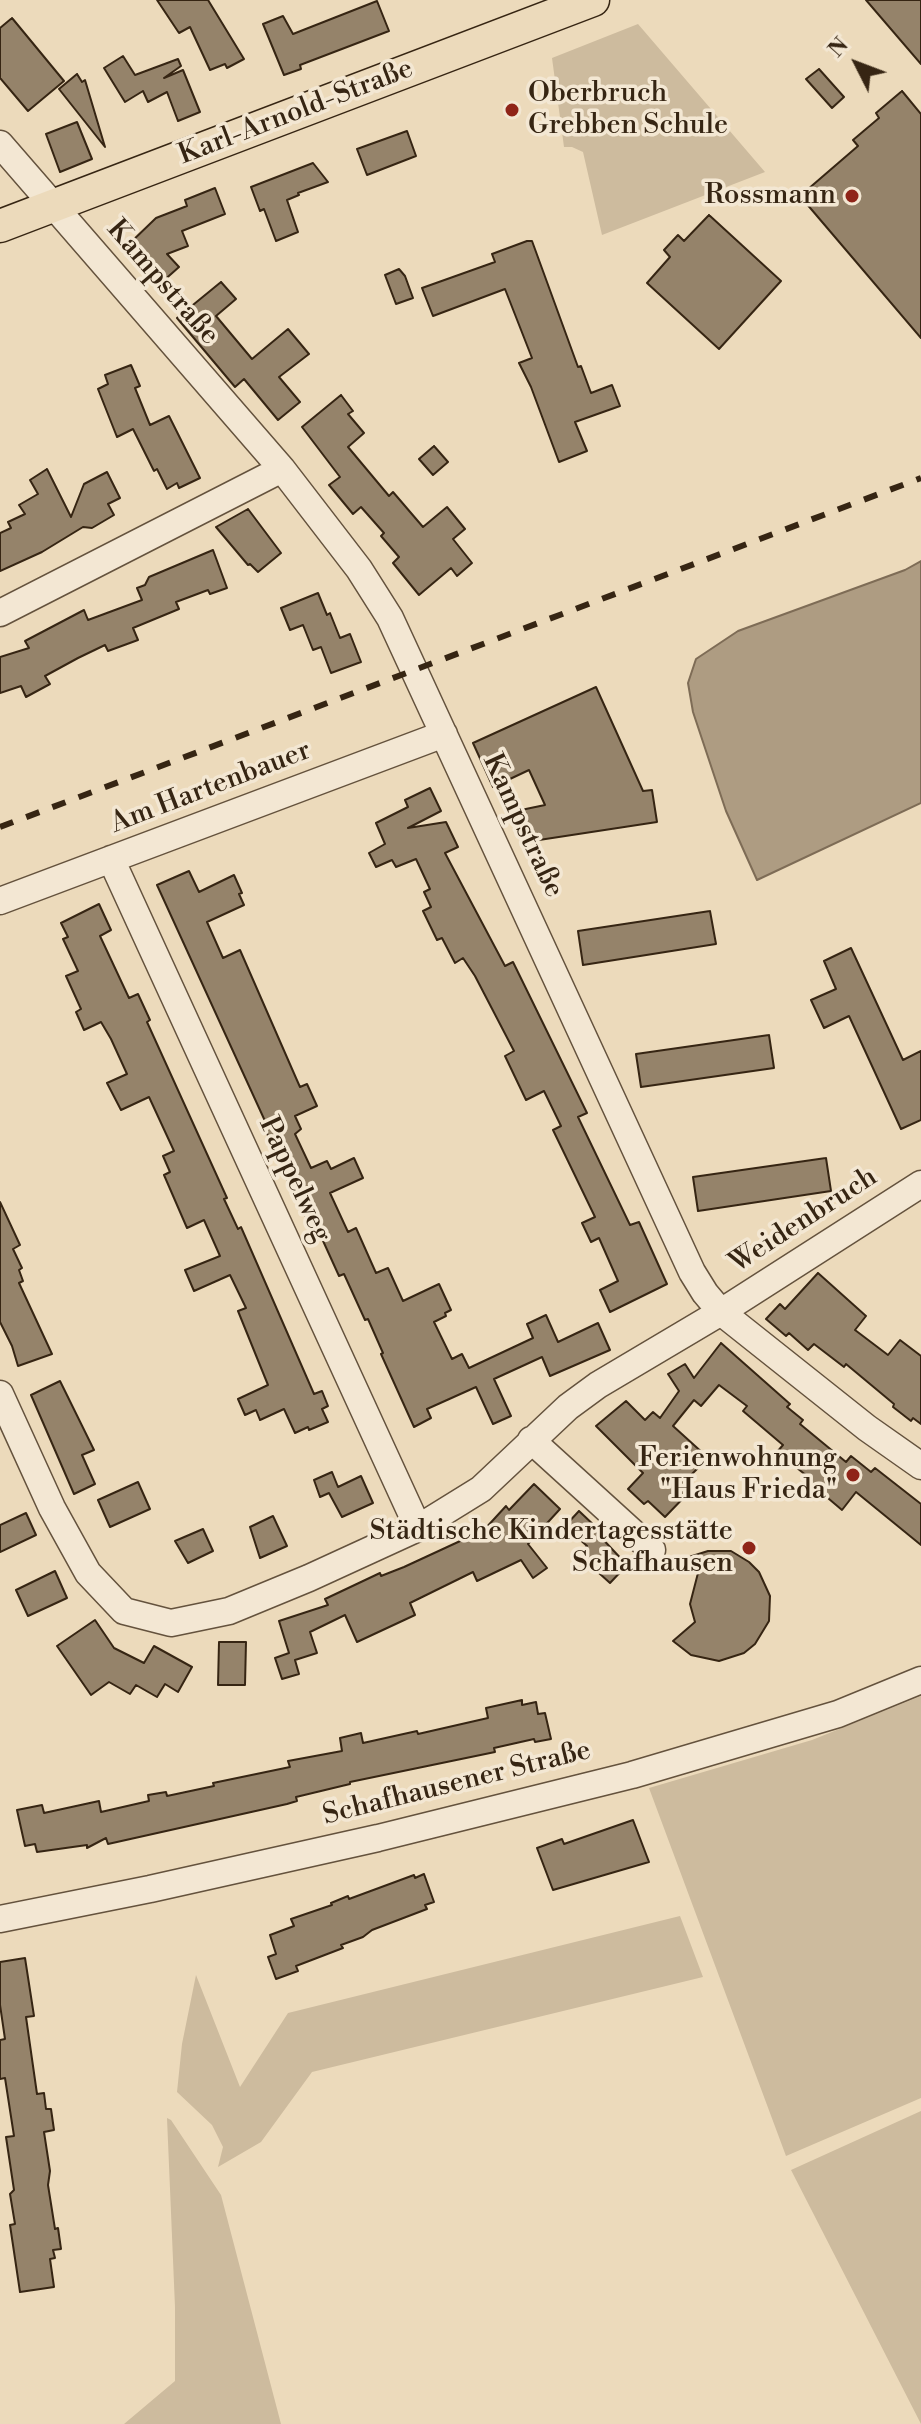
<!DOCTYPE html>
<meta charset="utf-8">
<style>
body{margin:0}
#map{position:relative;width:921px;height:2424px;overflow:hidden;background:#ecdabb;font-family:"Libre Bodoni",serif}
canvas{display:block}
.north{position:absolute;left:817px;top:24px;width:80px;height:80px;-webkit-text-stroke:6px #f3e7d3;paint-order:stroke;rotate:312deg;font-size:22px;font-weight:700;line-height:32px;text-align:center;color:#362513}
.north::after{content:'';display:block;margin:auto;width:28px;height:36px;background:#362513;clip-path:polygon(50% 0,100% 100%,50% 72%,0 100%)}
</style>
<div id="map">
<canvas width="921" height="2424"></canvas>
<div class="north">N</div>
</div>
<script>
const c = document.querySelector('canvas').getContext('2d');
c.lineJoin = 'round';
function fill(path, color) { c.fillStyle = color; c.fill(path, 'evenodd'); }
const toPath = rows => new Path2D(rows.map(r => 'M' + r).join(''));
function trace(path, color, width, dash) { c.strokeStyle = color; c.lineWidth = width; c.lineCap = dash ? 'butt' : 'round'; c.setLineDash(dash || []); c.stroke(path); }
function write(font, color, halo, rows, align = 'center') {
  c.font = font + ' "Libre Bodoni",serif'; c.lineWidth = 7; c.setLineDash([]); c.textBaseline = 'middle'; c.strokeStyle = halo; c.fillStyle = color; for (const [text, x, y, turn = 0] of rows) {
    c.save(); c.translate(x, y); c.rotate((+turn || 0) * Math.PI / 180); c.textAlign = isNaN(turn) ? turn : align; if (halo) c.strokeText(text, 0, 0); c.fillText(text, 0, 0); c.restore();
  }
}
fill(toPath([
 [638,24,765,172,602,235,583,152,572,147,564,147,552,58],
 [921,1696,921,2098,786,2156,649,1788,812,1740],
 [680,1916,703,1977,312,2072,261,2142,218,2167,223,2147,212,2125,177,2092,182,2044,196,1975,240,2087,288,2013],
 [921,2111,921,2424,791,2170],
 [167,2118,171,2120,221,2195,281,2424,124,2424,175,2381,175,2307]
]), '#cdbb9e');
const water = toPath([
 [921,561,921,803,757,880,726,811,693,712,688,683,696,659,738,631,905,570,921,561]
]);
fill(water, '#ae9c82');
trace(water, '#7e6c56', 2);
const building = toPath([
 [157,0,208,0,244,59,227,68,225,64,210,70,190,27,179,33,157,0],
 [866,0,921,0,921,64,866,0],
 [377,1,389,31,300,65,301,69,284,75,263,24,283,16,293,34,377,1],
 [12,18,64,81,28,111,0,78,0,28,12,18],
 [123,56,135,75,178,59,181,66,164,78,183,70,200,112,178,121,167,92,148,102,143,91,125,102,104,68,123,56],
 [819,69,844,97,832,108,806,79,819,69],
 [77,74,82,82,85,80,105,147,59,89,77,74],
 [902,91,921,114,921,338,800,196,858,146,853,140,879,118,876,113,902,91],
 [77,122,92,159,60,172,46,134,77,122],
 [407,131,416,156,367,175,357,149,407,131],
 [313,163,328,182,298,193,299,195,287,200,298,232,276,241,264,209,260,211,251,187,313,163],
 [215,188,225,214,182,231,188,246,167,254,179,267,161,283,150,270,151,265,141,265,142,256,137,255,128,245,156,218,187,206,185,200,215,188],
 [709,215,781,281,719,349,647,283,670,257,664,250,678,235,684,241,709,215],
 [527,241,532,241,578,367,581,366,591,393,612,385,620,406,575,422,587,451,559,462,531,387,519,363,532,358,505,289,433,316,422,288,495,262,492,254,527,241],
 [399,269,405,276,413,298,396,304,385,275,399,269],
 [221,282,236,299,216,316,252,359,288,329,309,354,279,377,300,402,278,420,244,379,235,387,177,318,221,282],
 [131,365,140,386,135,388,150,425,169,416,200,478,179,488,177,483,167,489,157,469,154,471,133,429,117,437,98,389,108,384,105,375,131,365],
 [341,395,353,411,348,414,364,433,348,447,389,496,393,492,423,527,447,507,465,529,453,539,472,563,457,576,451,568,419,595,393,563,399,557,381,536,384,533,361,507,353,514,329,485,340,477,302,427,341,395],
 [434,446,448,462,433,475,419,459,434,446],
 [47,469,71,517,84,484,107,472,120,498,108,504,114,515,92,528,83,527,42,552,0,571,0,533,11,528,8,522,25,514,19,505,38,494,30,480,47,469],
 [248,509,281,553,258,572,250,564,248,565,216,527,248,509],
 [213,550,227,588,210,594,208,590,176,602,179,609,133,628,138,640,108,651,105,645,78,658,45,676,50,684,26,697,21,686,0,693,0,657,29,648,25,641,84,610,88,620,142,600,137,588,145,585,149,577,213,550],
 [318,593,327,615,330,613,340,638,350,634,361,662,331,673,321,647,313,650,303,625,290,630,281,608,318,593],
 [596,687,643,791,652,790,657,822,526,842,521,810,545,805,529,770,493,787,473,743,596,687],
 [430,788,441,811,408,828,446,822,458,847,445,853,505,966,513,962,587,1113,578,1117,630,1225,639,1222,667,1284,610,1312,600,1290,618,1281,599,1238,591,1242,582,1223,595,1217,553,1130,561,1126,544,1091,526,1100,505,1056,514,1051,475,976,463,958,455,963,442,938,437,940,423,911,431,907,424,892,430,889,416,859,396,867,392,860,376,867,369,853,385,844,376,823,408,807,405,800,430,788],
 [189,871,199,892,234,875,242,893,239,894,244,905,207,922,223,958,240,950,296,1078,300,1087,307,1084,317,1106,295,1116,301,1129,295,1134,311,1168,327,1161,331,1169,354,1158,363,1178,330,1193,348,1232,356,1228,376,1273,388,1268,403,1301,439,1284,451,1310,445,1313,446,1316,434,1322,452,1359,462,1354,469,1368,533,1338,527,1324,546,1315,558,1342,598,1323,610,1350,550,1376,542,1357,494,1379,511,1416,493,1424,476,1387,427,1409,431,1418,414,1427,381,1354,383,1353,368,1319,365,1320,344,1274,339,1276,319,1232,314,1234,292,1187,291,1188,262,1122,265,1121,157,885,189,871],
 [99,904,111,930,100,936,129,998,138,994,150,1020,147,1022,227,1198,224,1199,238,1229,241,1227,314,1394,322,1391,328,1406,322,1409,328,1422,309,1430,308,1427,295,1433,284,1409,260,1420,256,1410,245,1415,238,1399,268,1385,238,1311,246,1308,230,1275,194,1291,185,1270,220,1256,204,1220,187,1228,164,1175,170,1172,163,1156,174,1151,149,1097,121,1110,107,1083,127,1074,111,1039,101,1022,84,1030,76,1012,81,1009,66,976,78,971,63,939,68,937,61,923,99,904],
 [710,911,716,944,583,965,578,931,710,911],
 [851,948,903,1060,921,1051,921,1120,901,1129,849,1016,824,1028,811,1000,836,989,824,961,851,948],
 [769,1035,774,1068,641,1087,636,1054,769,1035],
 [826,1158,831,1191,698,1211,693,1177,826,1158],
 [0,1202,20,1245,13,1249,22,1268,19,1270,23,1281,19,1283,52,1354,18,1366,12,1346,0,1322,0,1202],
 [818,1273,866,1316,855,1330,888,1355,900,1340,921,1356,921,1424,913,1418,911,1421,893,1407,894,1404,846,1364,844,1367,814,1344,808,1350,789,1333,786,1336,766,1319,780,1304,785,1309,818,1273],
 [721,1343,790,1404,787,1407,803,1420,800,1424,846,1462,851,1456,871,1472,875,1468,921,1504,921,1545,856,1492,842,1510,809,1482,812,1480,777,1452,783,1445,743,1411,747,1406,719,1385,701,1406,694,1400,673,1426,705,1455,697,1463,700,1466,685,1481,692,1489,665,1517,648,1501,644,1504,628,1489,643,1473,596,1426,626,1401,645,1420,653,1412,660,1418,679,1391,668,1374,685,1364,694,1378,721,1343],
 [60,1381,94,1450,82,1455,95,1484,74,1494,31,1395,60,1381],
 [332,1472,338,1487,361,1476,373,1503,342,1517,329,1493,320,1497,314,1480,332,1472],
 [138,1482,150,1509,110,1527,98,1500,138,1482],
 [534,1484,560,1509,528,1544,547,1568,533,1578,521,1560,477,1581,473,1572,410,1603,415,1615,357,1642,345,1615,310,1632,317,1653,295,1660,299,1674,282,1679,275,1658,289,1653,279,1621,328,1605,325,1599,380,1573,381,1576,404,1567,484,1530,506,1506,509,1510,534,1484],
 [579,1511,599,1530,597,1533,627,1565,610,1583,579,1555,587,1546,565,1526,579,1511],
 [26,1513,36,1535,0,1552,0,1525,26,1513],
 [273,1516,287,1546,260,1558,250,1527,273,1516],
 [203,1529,213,1551,188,1563,175,1541,203,1529],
 [708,1551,731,1551,749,1562,759,1572,770,1596,769,1621,755,1644,744,1653,719,1661,691,1655,673,1641,695,1622,690,1604,698,1573,689,1557,708,1551],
 [55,1571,67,1598,28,1616,16,1590,55,1571],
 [95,1620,114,1648,144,1663,154,1646,192,1667,178,1692,165,1684,157,1697,136,1685,130,1694,109,1682,91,1695,57,1646,95,1620],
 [219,1642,246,1642,245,1685,218,1685,219,1642],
 [522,1700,522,1705,536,1702,538,1714,545,1713,551,1739,535,1742,534,1739,494,1748,495,1752,350,1782,350,1784,296,1797,297,1801,287,1804,108,1844,106,1838,87,1848,87,1845,37,1852,35,1844,25,1846,17,1810,42,1805,44,1813,99,1801,101,1812,149,1801,148,1795,166,1792,167,1796,214,1786,213,1783,290,1767,288,1761,342,1751,340,1738,361,1733,363,1743,417,1731,418,1734,488,1718,486,1708,522,1700],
 [633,1820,649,1862,553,1890,537,1848,562,1839,564,1844,633,1820],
 [424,1874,434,1902,425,1905,427,1909,372,1930,363,1937,341,1945,343,1948,296,1966,298,1971,276,1979,268,1957,276,1954,270,1935,294,1926,291,1919,332,1905,331,1903,348,1896,349,1899,414,1875,415,1878,424,1874],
 [25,1958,34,2016,26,2017,37,2094,44,2093,46,2109,51,2109,54,2130,44,2132,50,2171,48,2185,55,2229,58,2228,61,2249,53,2250,55,2258,50,2259,54,2287,20,2292,10,2225,15,2224,10,2194,14,2190,6,2137,14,2136,5,2078,0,2079,0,2040,5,2039,0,2005,0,1962,25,1958]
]);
fill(building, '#95836a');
trace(building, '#362513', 2);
const minor = toPath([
 [0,144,282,469,359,569,390,618,692,1272,705,1293,721,1312,867,1428,921,1466],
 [0,613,282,469],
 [111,859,418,1528],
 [0,901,444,734],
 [0,1394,52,1508,88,1573,124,1611,171,1623,229,1611,309,1578,418,1528,481,1489,568,1407,598,1385,721,1312,921,1184],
 [531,1440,652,1550],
 [0,1919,150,1889,378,1838,632,1775,838,1714,921,1680]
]);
const major = toPath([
 [0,226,593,0]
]);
trace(minor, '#64523d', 29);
trace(major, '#362513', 35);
trace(minor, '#f3e7d3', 26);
trace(major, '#ecdabb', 32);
trace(toPath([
 [0,827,921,478]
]), '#362513', 6, [14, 14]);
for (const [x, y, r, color] of [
 [512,110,8,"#8f2418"],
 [852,196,8,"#8f2418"],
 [853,1475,8,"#8f2418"],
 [749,1548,8,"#8f2418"]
]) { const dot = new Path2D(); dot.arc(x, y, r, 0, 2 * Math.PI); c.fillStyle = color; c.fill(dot); trace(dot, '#f3e7d3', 3); }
write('28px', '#362513', '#f3e7d3', [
 ["Oberbruch",528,94,"left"],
 ["Grebben Schule",528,126,"left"],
 ["Rossmann",836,196],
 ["Ferienwohnung",837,1459],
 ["\"Haus Frieda\"",837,1491],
 ["Städtische Kindertagesstätte",733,1532],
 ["Schafhausen",733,1564]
], 'right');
write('28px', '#362513', '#f3e7d3', [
 ["Karl-Arnold-Straße",296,113,-21],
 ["Kampstraße",162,283,49],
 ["Am Hartenbauer",211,788,-21],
 ["Kampstraße",522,826,65],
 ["Pappelweg",294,1180,65],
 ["Weidenbruch",804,1221,-33],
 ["Schafhausener Straße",457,1784,-14]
]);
</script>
